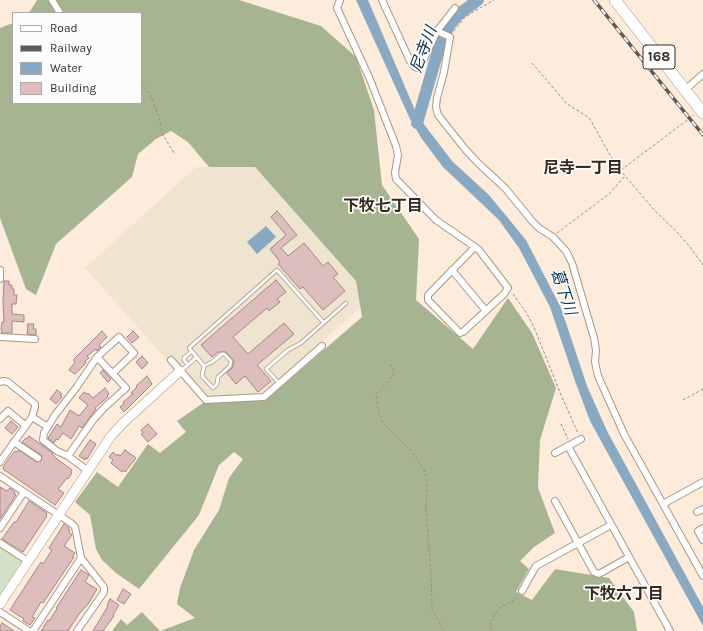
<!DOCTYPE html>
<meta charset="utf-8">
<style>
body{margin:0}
#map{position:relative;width:703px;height:631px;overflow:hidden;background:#fdebdc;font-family:Karla,sans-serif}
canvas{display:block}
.legend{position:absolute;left:12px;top:12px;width:130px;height:92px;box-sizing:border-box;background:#fcfcfc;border:1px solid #ada9a6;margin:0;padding:5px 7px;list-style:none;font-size:12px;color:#362d26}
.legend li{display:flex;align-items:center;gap:8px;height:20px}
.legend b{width:20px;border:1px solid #ada9a6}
</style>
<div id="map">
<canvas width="703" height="631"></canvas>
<ul class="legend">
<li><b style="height:5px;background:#fff"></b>Road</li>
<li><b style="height:5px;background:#645950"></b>Railway</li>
<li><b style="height:11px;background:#89a8c2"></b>Water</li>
<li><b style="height:11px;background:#ddbebd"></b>Building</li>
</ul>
</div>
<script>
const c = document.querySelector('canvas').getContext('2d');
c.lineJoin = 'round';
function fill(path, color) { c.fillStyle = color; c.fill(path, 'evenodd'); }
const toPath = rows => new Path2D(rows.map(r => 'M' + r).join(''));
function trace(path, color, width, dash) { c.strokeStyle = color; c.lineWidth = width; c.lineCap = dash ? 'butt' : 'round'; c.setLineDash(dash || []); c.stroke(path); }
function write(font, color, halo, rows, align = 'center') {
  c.font = font + ' Karla,"Noto Sans JP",sans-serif'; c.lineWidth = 3.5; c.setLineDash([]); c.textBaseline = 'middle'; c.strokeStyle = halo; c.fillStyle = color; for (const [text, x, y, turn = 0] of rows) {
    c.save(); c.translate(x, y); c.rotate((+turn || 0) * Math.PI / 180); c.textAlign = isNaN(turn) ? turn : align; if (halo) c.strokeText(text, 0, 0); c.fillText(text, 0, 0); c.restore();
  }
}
fill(toPath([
 [196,167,255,167,356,281,361,307,263,393,207,397,168,361,85,268]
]), '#efe4cf');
fill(toPath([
 [0,545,25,562,0,602]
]), '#d5e1c6');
fill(toPath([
 [37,0,239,0,321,26,356,57,374,110,382,185,419,239,416,300,473,349,508,298,532,333,556,388,540,440,538,488,555,533,534,547,520,561,529,569,516,592,532,600,555,569,609,578,634,612,637,631,160,631,195,618,177,604,180,588,194,550,219,510,229,478,243,459,234,452,219,465,199,515,139,589,116,573,102,560,96,549,90,515,75,502,97,472,118,487,148,444,160,453,186,432,177,421,203,403,267,399,362,317,356,281,255,167,209,167,188,142,171,131,156,139,138,154,132,177,56,244,36,295,26,289,0,218,0,28,13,23,13,103,141,103,141,13,29,13],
 [142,612,160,631,112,631,121,619,127,625]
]), '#a6b492');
fill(toPath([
 [356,0,368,0,417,115,452,161,489,195,526,240,561,308,587,386,607,431,703,607,703,626,590,421,575,381,550,307,519,248,499,220,443,167,422,139,410,119],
 [266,226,276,237,257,254,247,242]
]), '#89a8c2');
trace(toPath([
 [417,123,440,44,450,24,459,14,478,0]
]), '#89a8c2', 12);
const building = toPath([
 [277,211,297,235,281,248,288,256,304,243,323,266,328,262,338,274,333,277,345,291,323,310,303,287,300,289,278,264,280,262,270,249,286,235,271,217,277,211],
 [276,280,286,292,277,299,280,302,269,311,267,308,233,337,248,354,284,323,294,334,257,365,271,381,258,392,245,376,236,384,227,373,232,368,234,361,226,352,218,352,212,357,201,345,276,280],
 [4,281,9,281,9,285,12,285,12,289,14,289,14,295,17,295,16,304,12,304,12,314,24,315,24,322,12,321,12,333,2,333,1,329,2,322,4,322,3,301,4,281],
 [28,324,34,324,33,329,36,329,36,335,27,334,28,324],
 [102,331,107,337,99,345,101,347,97,351,96,349,87,356,89,358,85,361,86,363,75,374,69,370,75,362,73,360,102,331],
 [133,331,139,337,132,343,127,337,133,331],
 [142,356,148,363,142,369,136,362,142,356],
 [103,370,111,379,108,382,100,373,103,370],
 [147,376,152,384,124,412,120,407,124,404,123,402,133,394,131,393,137,387,136,386,147,376],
 [105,388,109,394,107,396,108,397,95,408,96,409,82,428,79,426,71,439,63,433,58,440,56,439,54,443,48,438,57,424,61,427,70,410,79,416,88,405,79,398,84,392,87,394,88,393,93,398,105,388],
 [57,390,62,394,60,395,62,397,56,404,50,399,57,390],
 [11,421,18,427,12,434,5,428,11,421],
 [148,424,157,434,148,442,141,434,143,433,141,430,148,424],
 [29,436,53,453,52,454,57,459,72,470,71,472,72,473,68,479,67,478,58,489,64,493,55,505,3,469,4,468,3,467,8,460,15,451,17,452,19,450,36,462,41,461,42,458,41,455,22,442,26,438,27,439,29,436],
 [90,440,96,444,87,459,85,458,85,460,79,456,90,440],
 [125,450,136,458,125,472,123,470,122,472,111,463,113,460,109,457,113,452,117,456,118,454,120,456,125,450],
 [0,487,7,491,10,488,15,492,14,494,16,495,0,519,0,487],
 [29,501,47,513,46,515,47,516,23,552,2,539,14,522,16,522,29,501],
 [64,524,69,528,68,529,70,530,69,532,72,535,64,546,75,553,72,557,74,557,43,603,41,602,32,617,35,618,30,625,23,621,24,619,10,610,41,562,43,564,52,550,49,548,64,524],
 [81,570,89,575,85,582,97,589,89,603,79,614,68,631,41,631,48,620,49,621,57,609,56,608,81,570],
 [123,589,131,594,124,604,117,600,123,589],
 [110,599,119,605,113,615,114,616,103,631,93,631,108,606,107,605,110,599],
 [2,623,14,631,0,631,0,627,2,623]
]);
fill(building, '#ddbebd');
trace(building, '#a38786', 1);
const lane = toPath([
 [188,365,184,360,184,358,192,351],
 [204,366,212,362,222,354,224,354,231,361,230,366,218,377,217,384,213,388,202,376,204,366,189,348,277,270,324,323],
 [182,370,197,357],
 [280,384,266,369,288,350,301,343,346,303]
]);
const street = toPath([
 [52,0,60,13],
 [340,0,337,8,369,77,396,146,398,155,395,173,396,179,436,220,475,247,479,250,508,288,504,294,463,332,460,333,428,300,428,295,475,247],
 [382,0,410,61,415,67,418,68,421,65,437,31,455,8],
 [437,31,450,37,444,72,437,98,436,107,438,115,465,149,478,163,505,188,532,221,539,228,553,237,566,251,572,263,594,338,596,350,595,362,598,376,624,434,703,576],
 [685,90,703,74],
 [0,270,0,279],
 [452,270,486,311],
 [0,337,35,339],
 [171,360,206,400,264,397,322,346],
 [0,382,3,381,8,382,35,404,35,407,32,417,0,462],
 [32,417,48,427],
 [0,419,8,411,25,425],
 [14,442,38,458],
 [568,446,670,631],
 [555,453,581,439],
 [68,456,93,420,105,407,126,388,97,357],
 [88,471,68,456,57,451,43,440,44,433,55,415,76,388,97,357,119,337,134,353,113,373],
 [0,476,71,523,75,527,81,558,104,587,104,592,77,631],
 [555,501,594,572,599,574,629,557],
 [663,504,703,482],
 [697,512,703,509],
 [0,528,24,492],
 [703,528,698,531,703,540],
 [0,543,28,561],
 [522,591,536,566,611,525],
 [0,612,29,631],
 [33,631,81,558]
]);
const secondary = toPath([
 [0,604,111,436,123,423,180,371]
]);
const highway = toPath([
 [615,0,703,113]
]);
trace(lane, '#ac9786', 4.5);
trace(street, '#ac9786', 8);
trace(secondary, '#ac9786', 10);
trace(highway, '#ac9786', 12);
trace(toPath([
 [454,31,463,19,473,12,494,0],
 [532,63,567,104,585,115,590,119,615,164,656,212,676,231,690,247,703,265],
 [141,83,151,96,159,118,163,135,174,153],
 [621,170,694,115],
 [557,233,609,194,625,176],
 [513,294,526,312,534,327,561,395,578,433],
 [390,364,394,370,393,376,376,394,377,406,383,423,413,453,425,472,427,486,426,509,431,573,432,609,444,631],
 [683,400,703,389],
 [561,424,568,439],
 [491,631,490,622,499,608,513,601,518,596]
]), '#9b8d82', 1, [3, 2]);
trace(lane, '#fff', 3);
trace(street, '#fff', 6);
trace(secondary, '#fff', 9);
trace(highway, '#fff', 11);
const rail = toPath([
 [594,0,703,135]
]);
trace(rail, '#645950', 3.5);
trace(rail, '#fcfcfc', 2, [6]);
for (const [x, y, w] of [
 [659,57,32]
]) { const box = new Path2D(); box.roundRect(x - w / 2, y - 12, w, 24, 3); c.fillStyle = '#fcfcfc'; c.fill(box); trace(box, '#362d26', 1); }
write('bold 14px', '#362d26', null, [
 ["168",659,57]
]);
write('italic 16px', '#0d3550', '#fcfcfc', [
 ["尼寺川",424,50,-70],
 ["葛下川",563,292,71]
]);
write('bold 16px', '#39281a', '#fcfcfc', [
 ["尼寺一丁目",583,168],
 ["下牧七丁目",383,206],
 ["下牧六丁目",624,594]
]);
</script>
